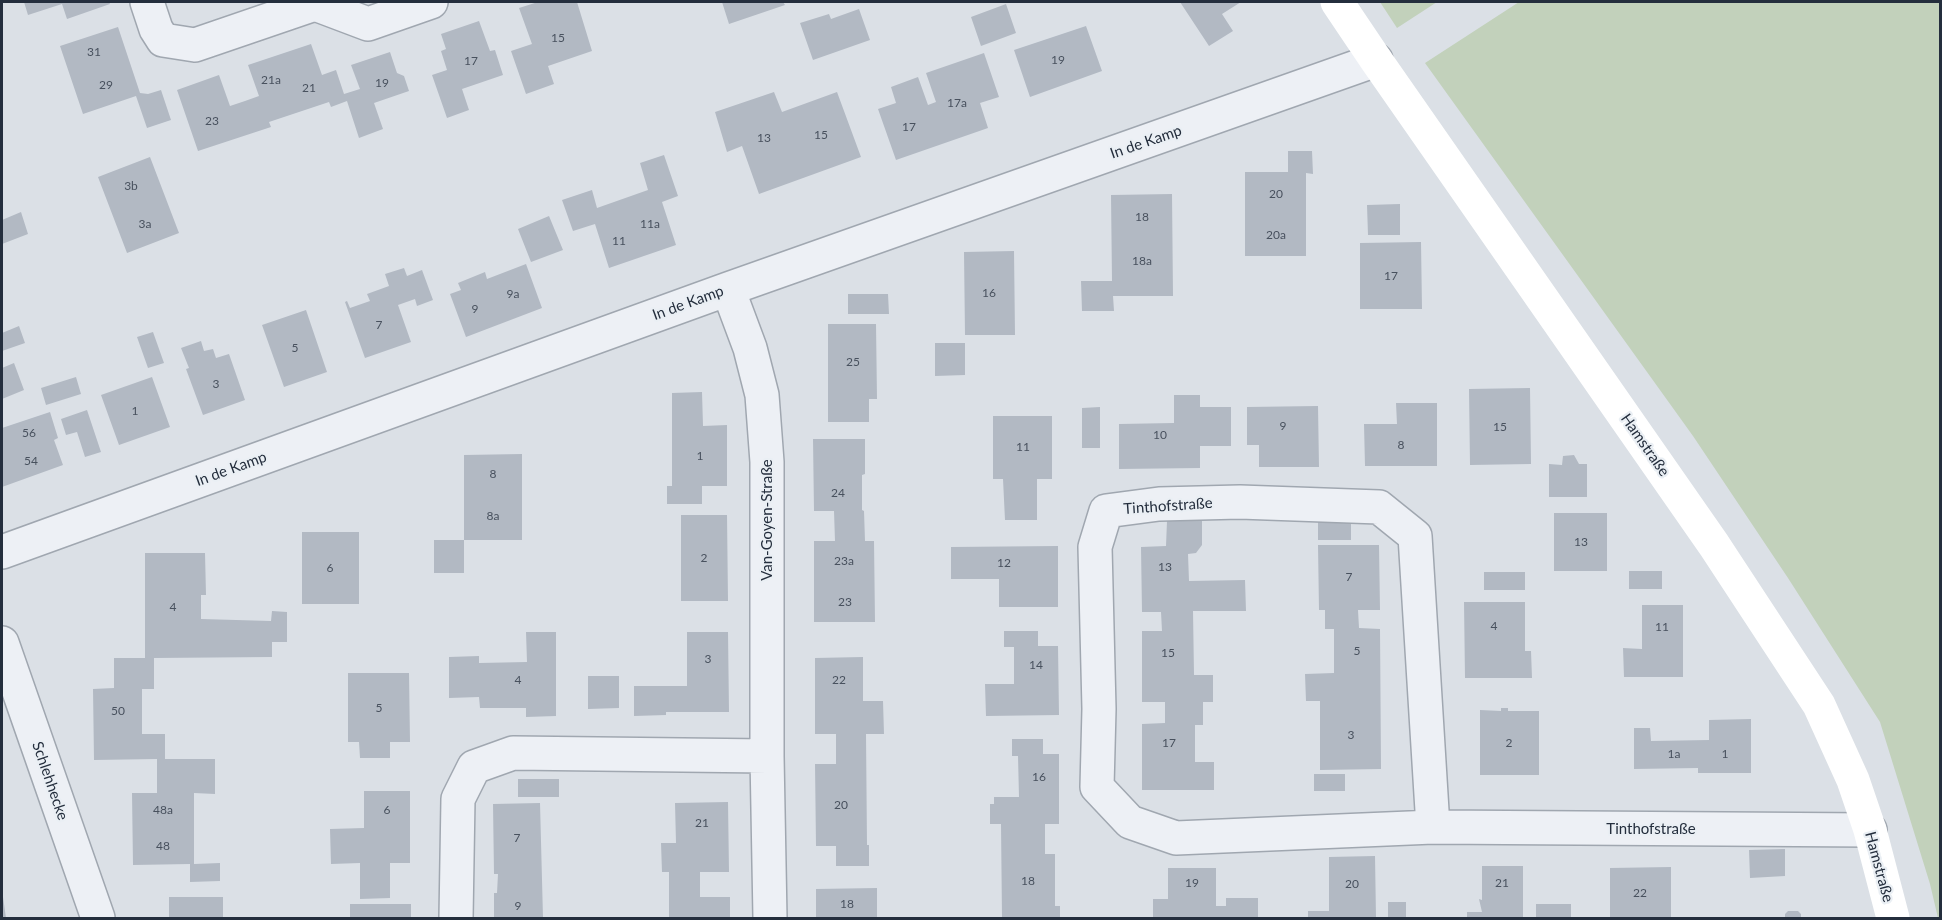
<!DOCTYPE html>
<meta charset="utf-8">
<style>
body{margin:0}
#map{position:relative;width:1942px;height:920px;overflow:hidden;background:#dbe0e6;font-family:Lato,sans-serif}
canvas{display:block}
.frame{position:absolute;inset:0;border:3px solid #242e3d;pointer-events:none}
</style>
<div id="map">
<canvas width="1942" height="920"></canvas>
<div class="frame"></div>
</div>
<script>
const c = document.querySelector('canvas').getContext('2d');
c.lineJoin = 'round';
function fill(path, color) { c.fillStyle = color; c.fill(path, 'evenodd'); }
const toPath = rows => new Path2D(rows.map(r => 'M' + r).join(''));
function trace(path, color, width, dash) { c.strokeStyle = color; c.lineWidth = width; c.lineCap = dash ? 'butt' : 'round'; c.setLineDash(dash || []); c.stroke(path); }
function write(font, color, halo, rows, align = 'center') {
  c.font = font + ' Lato,sans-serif'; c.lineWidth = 4.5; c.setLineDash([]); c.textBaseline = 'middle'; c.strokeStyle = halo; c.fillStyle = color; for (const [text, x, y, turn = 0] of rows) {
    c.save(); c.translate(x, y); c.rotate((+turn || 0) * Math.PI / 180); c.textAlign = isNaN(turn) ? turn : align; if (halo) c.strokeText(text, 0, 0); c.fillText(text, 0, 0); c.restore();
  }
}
fill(toPath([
 [1380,2,1437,2,1397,28],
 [1519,2,1940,2,1940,918,1938,918,1930,884,1880,722,1788,578,1693,436,1425,63]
]), '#c2d1bb');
fill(toPath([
 [24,2,109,2,110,4,67,19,62,4,28,15],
 [538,2,577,2,592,51,548,66,554,84,526,94,511,51,532,44,519,8],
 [722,2,783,2,785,5,729,24],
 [1180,2,1241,2,1222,14,1233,31,1209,46],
 [1006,4,1016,33,981,46,971,17],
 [859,9,870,40,813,60,800,23,829,14,831,19],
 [479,21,490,51,495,50,503,75,462,89,469,110,447,118,432,75,447,70,441,51,446,49,441,34],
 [1086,26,1102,71,1030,97,1014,50],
 [118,27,140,93,148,94,161,90,171,120,147,128,136,96,83,114,60,46],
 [311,44,322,75,336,70,344,94,360,89,351,65,390,52,397,73,404,76,409,91,374,103,383,129,359,138,347,101,331,107,329,102,269,122,271,127,198,151,177,90,219,75,230,106,245,101,259,96,248,65],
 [984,53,999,97,980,103,988,128,896,160,878,109,896,103,891,87,918,77,928,105,936,102,926,73],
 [774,92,782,112,837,92,861,157,759,194,742,146,727,152,715,112],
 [1288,151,1312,151,1313,174,1306,173,1306,256,1245,256,1245,172,1288,172],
 [664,155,678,196,662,202,676,245,609,268,595,224,573,231,562,200,592,190,597,208,648,190,640,163],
 [150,157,179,233,127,253,98,177],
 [1172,194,1173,296,1113,296,1114,311,1082,311,1081,281,1112,281,1111,195],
 [1400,204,1400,235,1368,235,1367,205],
 [21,212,28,234,2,244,2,220],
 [549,216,563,250,531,262,518,229],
 [1421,242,1422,309,1360,309,1360,243],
 [1014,251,1015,335,965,335,964,252],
 [526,264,542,308,466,337,450,294,461,290,458,283,485,272,487,279],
 [404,268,407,276,422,270,433,300,417,306,415,299,398,305,411,342,365,358,345,302,347,301,350,308,370,301,367,294,389,286,385,274],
 [848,294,888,294,889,314,848,314],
 [306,310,327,372,284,387,262,325],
 [828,324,876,324,877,399,869,399,869,422,828,422],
 [19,326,25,343,2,351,2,333],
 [153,332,164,363,148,368,137,337],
 [201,341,204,351,213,349,216,358,229,354,245,400,203,415,186,369,189,368,181,348],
 [935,343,965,343,965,375,935,376],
 [14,363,24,390,2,399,2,368],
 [76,377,81,394,46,405,41,388],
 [152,377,170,427,119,445,101,395],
 [1530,388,1531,464,1470,465,1469,389],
 [702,392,703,426,727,425,727,486,702,486,702,504,667,504,667,486,672,486,672,393],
 [1174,395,1200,395,1200,407,1231,407,1231,446,1200,446,1200,468,1119,469,1119,424,1174,423],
 [1396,403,1437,403,1437,466,1365,466,1364,424,1397,424],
 [1318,406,1319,467,1259,467,1259,445,1247,445,1247,407],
 [1100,407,1100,448,1082,448,1082,408],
 [87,410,101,452,85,457,77,432,66,435,61,419],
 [50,412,58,438,54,440,63,465,2,487,2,428],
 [993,416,1052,416,1052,479,1037,479,1037,520,1005,520,1003,479,993,479],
 [813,439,865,439,865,474,862,475,862,510,864,511,865,541,874,541,875,622,814,622,814,541,835,541,834,511,814,511],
 [522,454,522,540,464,540,464,455],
 [1574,455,1579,464,1587,464,1587,497,1549,497,1549,464,1562,465,1563,456],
 [1554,513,1607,513,1607,571,1554,571],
 [681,515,727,515,728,601,681,601],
 [1318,519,1351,519,1351,540,1318,540],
 [1167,521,1202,521,1202,545,1196,553,1188,554,1189,581,1245,580,1246,611,1193,611,1194,675,1213,675,1213,702,1203,702,1203,725,1195,725,1195,762,1214,762,1214,790,1142,790,1142,724,1165,723,1165,702,1142,702,1142,631,1162,631,1161,612,1142,612,1141,547,1166,546],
 [302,532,359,532,359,604,302,604],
 [434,540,464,540,464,573,434,573],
 [1318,545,1379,545,1380,610,1358,610,1359,628,1380,629,1381,769,1320,770,1320,701,1306,701,1305,674,1334,673,1334,629,1325,629,1325,610,1319,610],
 [1058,546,1058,607,999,607,999,579,951,579,951,547],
 [145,553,205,553,206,595,201,595,201,619,271,621,272,611,287,612,287,642,272,642,272,657,154,658,154,689,142,689,142,734,165,734,165,759,215,759,215,794,194,793,194,864,220,863,220,881,190,882,190,864,133,865,132,793,157,793,157,759,94,760,93,689,114,688,114,658,145,658],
 [1629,571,1662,571,1662,589,1629,589],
 [1484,572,1525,572,1525,590,1484,590],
 [1464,602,1525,602,1525,651,1531,651,1532,678,1465,678],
 [1642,605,1683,605,1683,677,1624,677,1623,648,1642,649],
 [1004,631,1038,631,1038,646,1058,646,1059,715,986,716,985,684,1014,684,1014,647,1004,647],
 [526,632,556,632,556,716,526,717,526,708,480,708,479,697,449,698,449,657,479,656,479,663,527,662],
 [687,632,728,632,729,712,666,712,666,715,634,716,634,686,687,686],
 [863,657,863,701,883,701,884,734,866,734,867,845,869,845,869,866,836,866,836,846,816,846,815,764,836,764,836,734,815,734,815,658],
 [348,673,409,673,410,742,390,742,390,758,360,758,359,742,348,742],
 [588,676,619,676,619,708,588,709],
 [1501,708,1508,708,1508,711,1539,711,1539,775,1480,775,1480,710,1501,711],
 [1751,719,1751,773,1698,773,1698,768,1634,769,1634,728,1650,728,1651,741,1709,740,1709,720],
 [1012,739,1043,739,1043,754,1059,754,1059,824,1045,824,1045,854,1055,854,1055,906,1060,906,1060,918,1002,918,1001,824,990,824,990,804,994,804,994,797,1019,797,1018,756,1012,756],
 [1314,774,1345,774,1345,791,1314,791],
 [518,779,559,779,559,797,518,797],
 [364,791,410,791,410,863,390,863,390,898,360,899,360,863,331,864,330,829,364,828],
 [728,802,729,872,700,872,700,897,730,897,730,918,669,918,669,872,662,872,661,843,676,843,675,803],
 [540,803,543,918,494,918,494,893,497,893,498,874,494,874,493,804],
 [1785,849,1785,876,1750,878,1749,850],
 [1375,856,1376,918,1308,918,1308,911,1329,911,1329,857],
 [1482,866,1523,866,1523,918,1467,918,1467,912,1482,912,1479,899,1482,900],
 [1671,867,1671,918,1610,918,1610,868],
 [1168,868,1216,868,1216,906,1226,906,1226,898,1258,898,1258,918,1153,918,1153,899,1168,899],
 [877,888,877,918,816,918,816,889],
 [2,897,3,897,6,918,2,918],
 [169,897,223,897,223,918,169,918],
 [1388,902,1406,902,1406,918,1388,918],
 [350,904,411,904,411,918,350,918],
 [1536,904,1571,904,1571,918,1536,918],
 [1788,911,1798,911,1801,914,1801,918,1785,918,1785,914]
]), '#b2b9c3');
const street = toPath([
 [147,2,156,29,163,40,195,45,315,4,368,24,431,2],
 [728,289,750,348,762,395,767,462,767,756,770,918],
 [2,552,728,289,1376,60],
 [2,643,98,918],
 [1433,827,1415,536,1379,507,1240,502,1159,504,1106,511,1095,547,1099,709,1097,787,1130,822,1176,838,1433,827,1870,830],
 [456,918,458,799,474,767,513,753,767,756]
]);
trace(street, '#a0a7b0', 36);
trace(street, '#edf0f5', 33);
trace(toPath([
 [1337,2,1376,60,1714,545,1819,705,1853,780,1870,830,1893,918]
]), '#fff', 33);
write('12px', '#48515e', null, [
 ["15",558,38],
 ["31",94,52],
 ["19",1058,60],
 ["17",471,61],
 ["21a",271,80],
 ["19",382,83],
 ["29",106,85],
 ["21",309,88],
 ["17a",957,103],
 ["23",212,121],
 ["17",909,127],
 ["15",821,135],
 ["13",764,138],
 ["3b",131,186],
 ["20",1276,194],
 ["18",1142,217],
 ["3a",145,224],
 ["11a",650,224],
 ["20a",1276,235],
 ["11",619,241],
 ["18a",1142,261],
 ["17",1391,276],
 ["16",989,293],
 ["9a",513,294],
 ["9",475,309],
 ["7",379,325],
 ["5",295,348],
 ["25",853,362],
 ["3",216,384],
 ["1",135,411],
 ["9",1283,426],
 ["15",1500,427],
 ["56",29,433],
 ["10",1160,435],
 ["8",1401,445],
 ["11",1023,447],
 ["1",700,456],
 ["54",31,461],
 ["8",493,474],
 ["24",838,493],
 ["8a",493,516],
 ["13",1581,542],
 ["2",704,558],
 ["23a",844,561],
 ["12",1004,563],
 ["13",1165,567],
 ["6",330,568],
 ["7",1349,577],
 ["23",845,602],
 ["4",173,607],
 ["4",1494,626],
 ["11",1662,627],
 ["5",1357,651],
 ["15",1168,653],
 ["3",708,659],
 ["14",1036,665],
 ["4",518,680],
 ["22",839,680],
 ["5",379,708],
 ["50",118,711],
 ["3",1351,735],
 ["17",1169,743],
 ["2",1509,743],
 ["1a",1674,754],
 ["1",1725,754],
 ["16",1039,777],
 ["20",841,805],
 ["48a",163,810],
 ["6",387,810],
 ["21",702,823],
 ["7",517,838],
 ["48",163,846],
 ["18",1028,881],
 ["19",1192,883],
 ["21",1502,883],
 ["20",1352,884],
 ["22",1640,893],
 ["18",847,904],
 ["9",518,906]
]);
write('15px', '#242e3d', '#eaeff4', [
 ["In de Kamp",1146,142,-19],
 ["In de Kamp",688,303,-20],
 ["Hamstraße",1645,445,55],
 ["In de Kamp",231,469,-20],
 ["Tinthofstraße",1168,506,-4],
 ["Van-Goyen-Straße",767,520,-90],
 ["Schlehhecke",50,781,71],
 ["Tinthofstraße",1651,829],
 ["Hamstraße",1879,867,75]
]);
</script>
